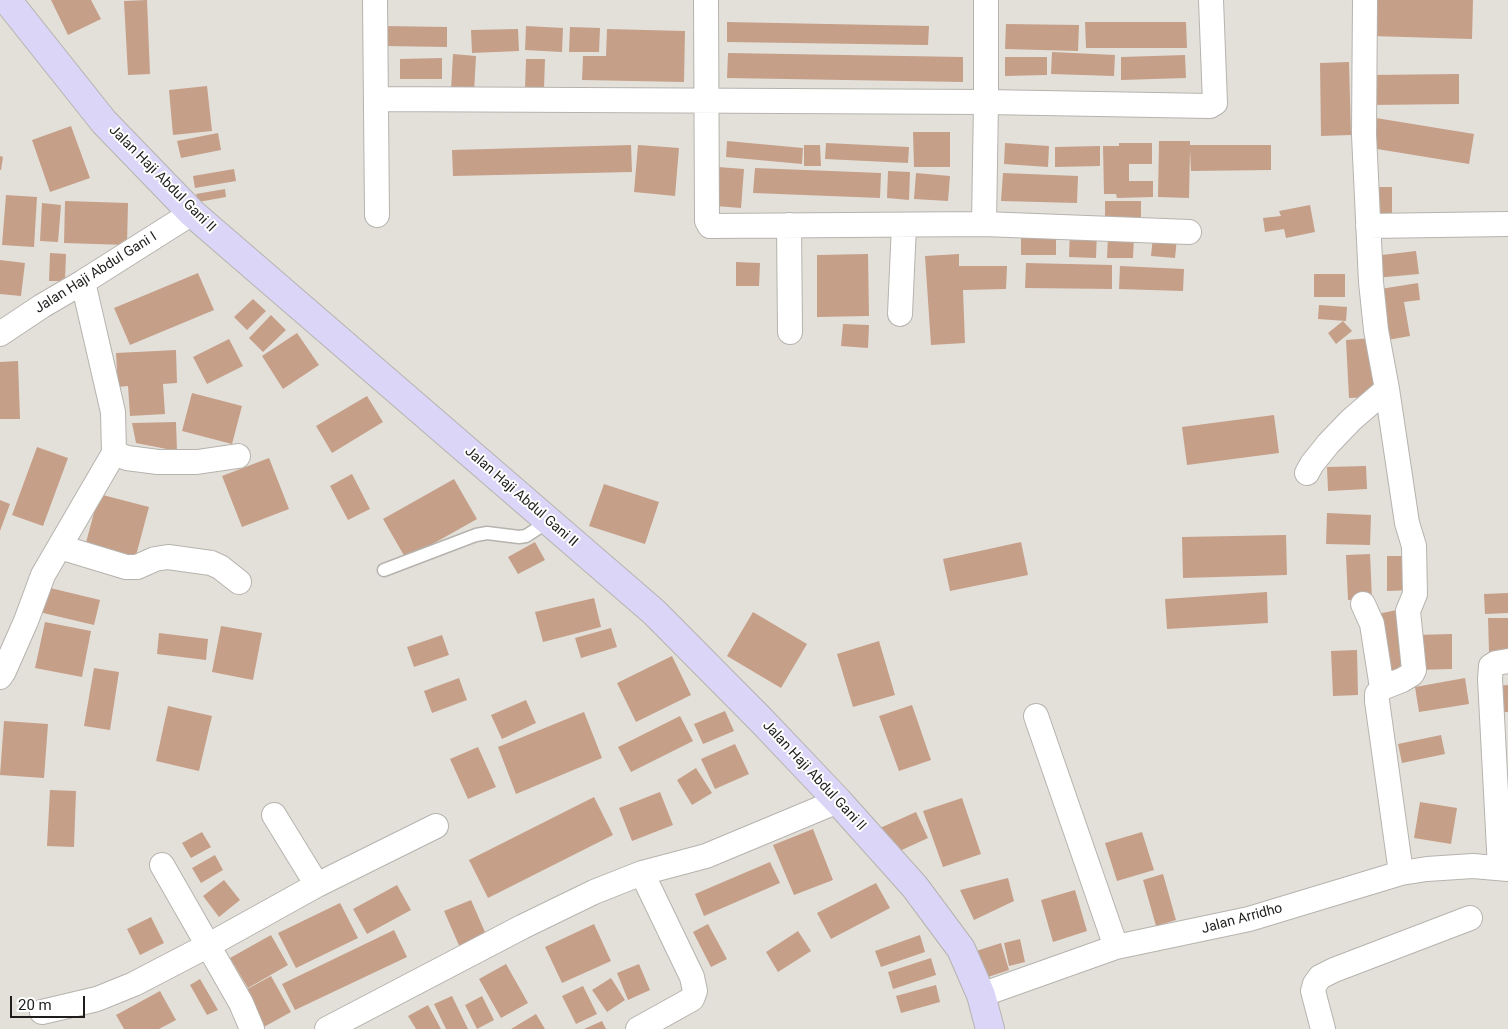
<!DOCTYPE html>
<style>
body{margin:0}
#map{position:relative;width:1508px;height:1029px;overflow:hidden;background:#e3e0da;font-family:Roboto,sans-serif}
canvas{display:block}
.scale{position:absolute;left:10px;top:996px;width:75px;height:22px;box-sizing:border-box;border:2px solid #1e1d1b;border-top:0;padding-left:6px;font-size:15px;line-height:18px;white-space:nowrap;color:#1e1d1b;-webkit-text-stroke:4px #fff;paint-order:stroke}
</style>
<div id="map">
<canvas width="1508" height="1029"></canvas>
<div class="scale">20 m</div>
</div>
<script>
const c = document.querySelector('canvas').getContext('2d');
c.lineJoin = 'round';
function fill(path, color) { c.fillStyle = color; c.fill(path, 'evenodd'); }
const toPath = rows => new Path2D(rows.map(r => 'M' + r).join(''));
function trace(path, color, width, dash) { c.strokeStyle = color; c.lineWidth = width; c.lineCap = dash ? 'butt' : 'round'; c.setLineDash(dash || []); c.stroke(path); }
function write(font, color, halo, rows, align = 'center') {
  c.font = font + ' Roboto,sans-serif'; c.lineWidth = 4; c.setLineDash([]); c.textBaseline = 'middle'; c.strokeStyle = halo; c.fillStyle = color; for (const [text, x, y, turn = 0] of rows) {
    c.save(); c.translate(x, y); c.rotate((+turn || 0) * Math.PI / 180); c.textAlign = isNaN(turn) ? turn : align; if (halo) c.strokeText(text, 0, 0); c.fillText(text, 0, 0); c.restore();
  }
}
fill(toPath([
 [51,0,91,0,101,19,68,35],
 [147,0,150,74,128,75,124,1],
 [1372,0,1473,0,1472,39,1371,36],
 [727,22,929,26,928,45,727,42],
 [1085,22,1186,22,1187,48,1086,48],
 [1006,24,1079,25,1078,51,1005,49],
 [385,26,447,27,447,47,384,46],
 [526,26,563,28,562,52,525,50],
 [570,27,600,28,599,52,569,52],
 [518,29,519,51,472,53,471,30],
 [607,29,685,31,684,82,582,80,583,56,606,56],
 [1052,52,1115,55,1114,76,1051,74],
 [728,53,963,57,963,82,727,78],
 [453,54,476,56,474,92,451,90],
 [1185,55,1186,78,1121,80,1121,57],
 [1005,57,1047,57,1047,75,1005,76],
 [442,58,442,79,400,79,400,59],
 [526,59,545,59,544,89,525,89],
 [1349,62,1351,135,1321,136,1320,63],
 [1459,74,1459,104,1370,105,1370,75],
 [207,86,212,131,173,135,169,90],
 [1376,118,1474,134,1469,164,1371,148],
 [71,126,90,178,50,192,32,140],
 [913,132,950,132,950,167,914,167],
 [218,133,221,150,181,158,177,141],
 [727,141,803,148,802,164,726,157],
 [1159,141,1190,141,1190,145,1271,145,1271,170,1191,171,1190,150,1189,198,1158,197],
 [826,143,909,147,908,163,825,159],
 [1005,143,1049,146,1048,167,1004,164],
 [1119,143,1152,143,1152,164,1129,164,1129,181,1153,181,1153,197,1117,198,1116,194,1104,194,1103,146,1119,146],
 [631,145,632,172,453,176,452,150],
 [638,145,679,148,675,196,634,192],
 [804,145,820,145,821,166,804,166],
 [1100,146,1100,166,1055,167,1055,147],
 [0,156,3,157,1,170,0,170],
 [718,167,744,169,741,208,716,206],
 [755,168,881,173,880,198,753,193],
 [234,169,236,181,195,188,193,176],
 [888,171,910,172,909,200,887,198],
 [916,173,950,176,948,201,914,199],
 [1003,173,1078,176,1077,203,1001,201],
 [1372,187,1392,187,1392,224,1371,224],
 [225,189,226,197,198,202,196,194],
 [6,195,37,197,34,247,2,245],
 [65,201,128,203,127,245,64,243],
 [1105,201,1141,201,1141,217,1105,217],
 [42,203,61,205,58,242,40,241],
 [1310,205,1315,232,1286,238,1284,229,1265,232,1263,218,1281,216,1279,211],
 [1070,230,1097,231,1096,258,1069,257],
 [1021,233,1056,234,1056,255,1021,255],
 [1108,235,1134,236,1133,258,1107,258],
 [1153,236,1177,238,1175,258,1151,256],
 [1416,251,1419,274,1375,278,1373,256],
 [50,253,66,254,65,281,49,281],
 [868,254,869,316,817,317,817,255],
 [959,254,959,266,1007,266,1006,289,963,290,965,343,931,345,925,256],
 [0,260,25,263,21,296,0,294],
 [736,262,760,263,759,286,736,286],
 [1026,263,1112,265,1112,289,1025,288],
 [1120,266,1184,269,1183,291,1119,289],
 [198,273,214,310,130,345,114,308],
 [1314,274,1345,274,1345,297,1314,297],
 [1418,283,1420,300,1404,302,1410,336,1382,341,1374,290],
 [253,299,266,311,247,330,234,317],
 [1319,305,1347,307,1346,321,1318,319],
 [271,315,286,330,263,352,249,338],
 [1343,321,1352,331,1336,344,1328,333],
 [843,324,869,325,868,348,841,346],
 [297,333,319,365,283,389,262,356],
 [1372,338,1375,397,1349,398,1346,340],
 [229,339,243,366,207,384,193,357],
 [176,350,177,383,163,384,165,414,130,416,128,386,118,387,116,353],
 [18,361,20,419,0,419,0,362],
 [192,393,242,406,232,444,182,431],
 [367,396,383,422,332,453,316,426],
 [1274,415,1279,453,1187,465,1182,427],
 [176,422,177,451,136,443,132,423],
 [37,447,68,458,43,526,12,515],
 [269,458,289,509,242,527,222,476],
 [1366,466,1367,489,1328,491,1327,467],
 [352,474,370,509,348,520,330,486],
 [454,479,477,519,406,559,383,519],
 [604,484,659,502,645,544,589,526],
 [99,494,149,507,134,563,84,550],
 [0,500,10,504,0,531],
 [1327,513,1371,515,1370,545,1326,544],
 [1286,535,1287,575,1183,578,1182,537],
 [535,542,545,560,518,574,508,557],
 [1021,542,1028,575,950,591,943,559],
 [1370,554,1372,599,1348,600,1346,555],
 [1387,556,1413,556,1413,590,1387,591],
 [42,586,100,600,94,625,35,611],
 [1267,592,1268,623,1167,629,1165,599],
 [1508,593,1508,613,1485,614,1484,594],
 [594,598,601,627,543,642,535,612],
 [1397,610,1409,669,1384,674,1372,615],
 [753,612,807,644,781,688,727,656],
 [1488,618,1508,618,1508,651,1489,652],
 [45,622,91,631,82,677,35,668],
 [221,626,262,633,253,680,212,672],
 [611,628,617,647,581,658,575,638],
 [159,633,208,639,206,660,157,654],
 [1452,634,1452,669,1416,670,1415,635],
 [442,635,449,655,414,667,407,647],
 [879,641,895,695,853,707,837,654],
 [1357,650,1358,695,1333,696,1331,651],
 [672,656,691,695,636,722,617,683],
 [94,668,119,672,110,730,84,726],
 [459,678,467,700,432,713,424,691],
 [1465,678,1469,704,1419,712,1415,687],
 [1508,685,1508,712,1495,712,1494,686],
 [526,700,536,723,502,739,491,715],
 [912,705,931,760,899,771,879,716],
 [168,706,212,716,199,771,156,761],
 [725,711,734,731,703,744,694,724],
 [584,712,602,758,516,794,498,747],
 [680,716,693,741,631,772,618,747],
 [4,721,48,724,44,778,0,775],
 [1441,735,1445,754,1402,763,1398,744],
 [735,744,749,774,715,789,701,759],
 [478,747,496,787,468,799,450,759],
 [696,768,712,793,692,805,677,780],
 [50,790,76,791,74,847,47,846],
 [660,792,673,825,632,841,619,808],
 [594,797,613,835,488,898,469,860],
 [962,798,981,854,943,867,923,811],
 [1420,802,1457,808,1451,844,1414,838],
 [916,812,928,838,893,854,880,828],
 [813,829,833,880,794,895,773,845],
 [202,832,211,847,191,858,182,843],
 [1142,832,1154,870,1117,881,1105,843],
 [215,855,223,870,201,883,192,868],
 [770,862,780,883,704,916,695,894],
 [1163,874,1176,920,1156,926,1143,880],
 [1008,878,1014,901,974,920,960,890],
 [224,880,240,900,219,917,203,896],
 [876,883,890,908,831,939,817,913],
 [397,885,411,910,367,934,353,909],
 [1075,890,1087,931,1053,942,1041,900],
 [471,900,488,939,461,950,444,911],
 [340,903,358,938,296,968,278,933],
 [151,917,164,943,140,955,127,929],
 [594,924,611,961,562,983,545,947],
 [708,924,727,959,711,967,693,932],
 [394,930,407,957,295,1010,282,984],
 [798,931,811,951,778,972,766,952],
 [271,935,288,965,248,988,230,958],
 [920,935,925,952,881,967,875,951],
 [1020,939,1025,962,1009,966,1004,943],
 [1001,943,1009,970,985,978,976,951],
 [931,958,936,975,893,989,888,972],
 [506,964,528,1003,501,1018,479,979],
 [639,964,650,990,628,1000,617,973],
 [271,976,291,1012,262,1028,242,992],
 [611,978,625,1000,607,1012,592,990],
 [200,979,218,1010,207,1015,190,985],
 [936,985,940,1002,901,1013,896,996],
 [583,986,597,1014,576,1024,562,996],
 [160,991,176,1020,159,1029,124,1029,116,1015],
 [452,996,468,1029,446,1029,434,1004],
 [482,996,494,1020,477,1029,465,1005],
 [428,1005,441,1029,416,1029,408,1016],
 [536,1014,545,1029,511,1029],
 [602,1021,606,1029,584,1029]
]), '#c69f88');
const lane = toPath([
 [384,570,476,535,487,533,519,537,526,536,549,521]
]);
const street = toPath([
 [375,0,377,215],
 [706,0,707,221,710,226,984,224,1189,232],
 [1365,0,1364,135,1371,282,1376,330,1387,389,1407,523,1414,546,1415,594,1408,611,1414,670,1412,674,1402,680,1382,688,1377,694,1377,701,1401,873],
 [376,99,986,102,1210,106,1215,103,1211,0],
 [984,224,986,102,986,0],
 [789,225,790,332],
 [1368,226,1508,224],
 [900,314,904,225],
 [0,334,42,306,83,282,192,213],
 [114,453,127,458,158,462,197,462,238,456],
 [1307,473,1312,464,1328,444,1351,420,1387,389],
 [60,547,126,567,137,567,155,559,168,557,211,563,220,567,239,582],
 [1363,604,1372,624,1382,688],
 [0,677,4,671,26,621,43,575,114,453,113,412,83,282],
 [1036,716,1116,947],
 [274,815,317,885],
 [162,865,241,1003,252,1029],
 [1500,868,1490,679,1491,666,1496,663,1508,661],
 [981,995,1116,947,1249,919,1401,873,1427,869,1473,866,1508,869],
 [42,1012,97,999,134,984,209,945,317,885,436,826],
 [327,1029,522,927,594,892,642,873,706,856,838,801],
 [638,1029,692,999,695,991,692,977,642,873],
 [1323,1029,1313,991,1315,984,1320,977,1334,970,1470,918]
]);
const secondary = toPath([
 [7,0,104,122,192,213,654,612,762,721,838,801,915,887,961,949,981,995,990,1029]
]);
trace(lane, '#b6b3ae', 15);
trace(street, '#b6b3ae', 26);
trace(secondary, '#b6b3ae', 30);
trace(lane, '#fff', 12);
trace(street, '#fff', 24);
trace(secondary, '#dbd5f8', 28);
write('14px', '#1e1d1b', '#fff', [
 ["Jalan Haji Abdul Gani II",162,179,45],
 ["Jalan Haji Abdul Gani I",96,273,-32],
 ["Jalan Haji Abdul Gani II",521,497,41],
 ["Jalan Haji Abdul Gani II",814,776,47],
 ["Jalan Arridho",1242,919,-15]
]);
</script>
